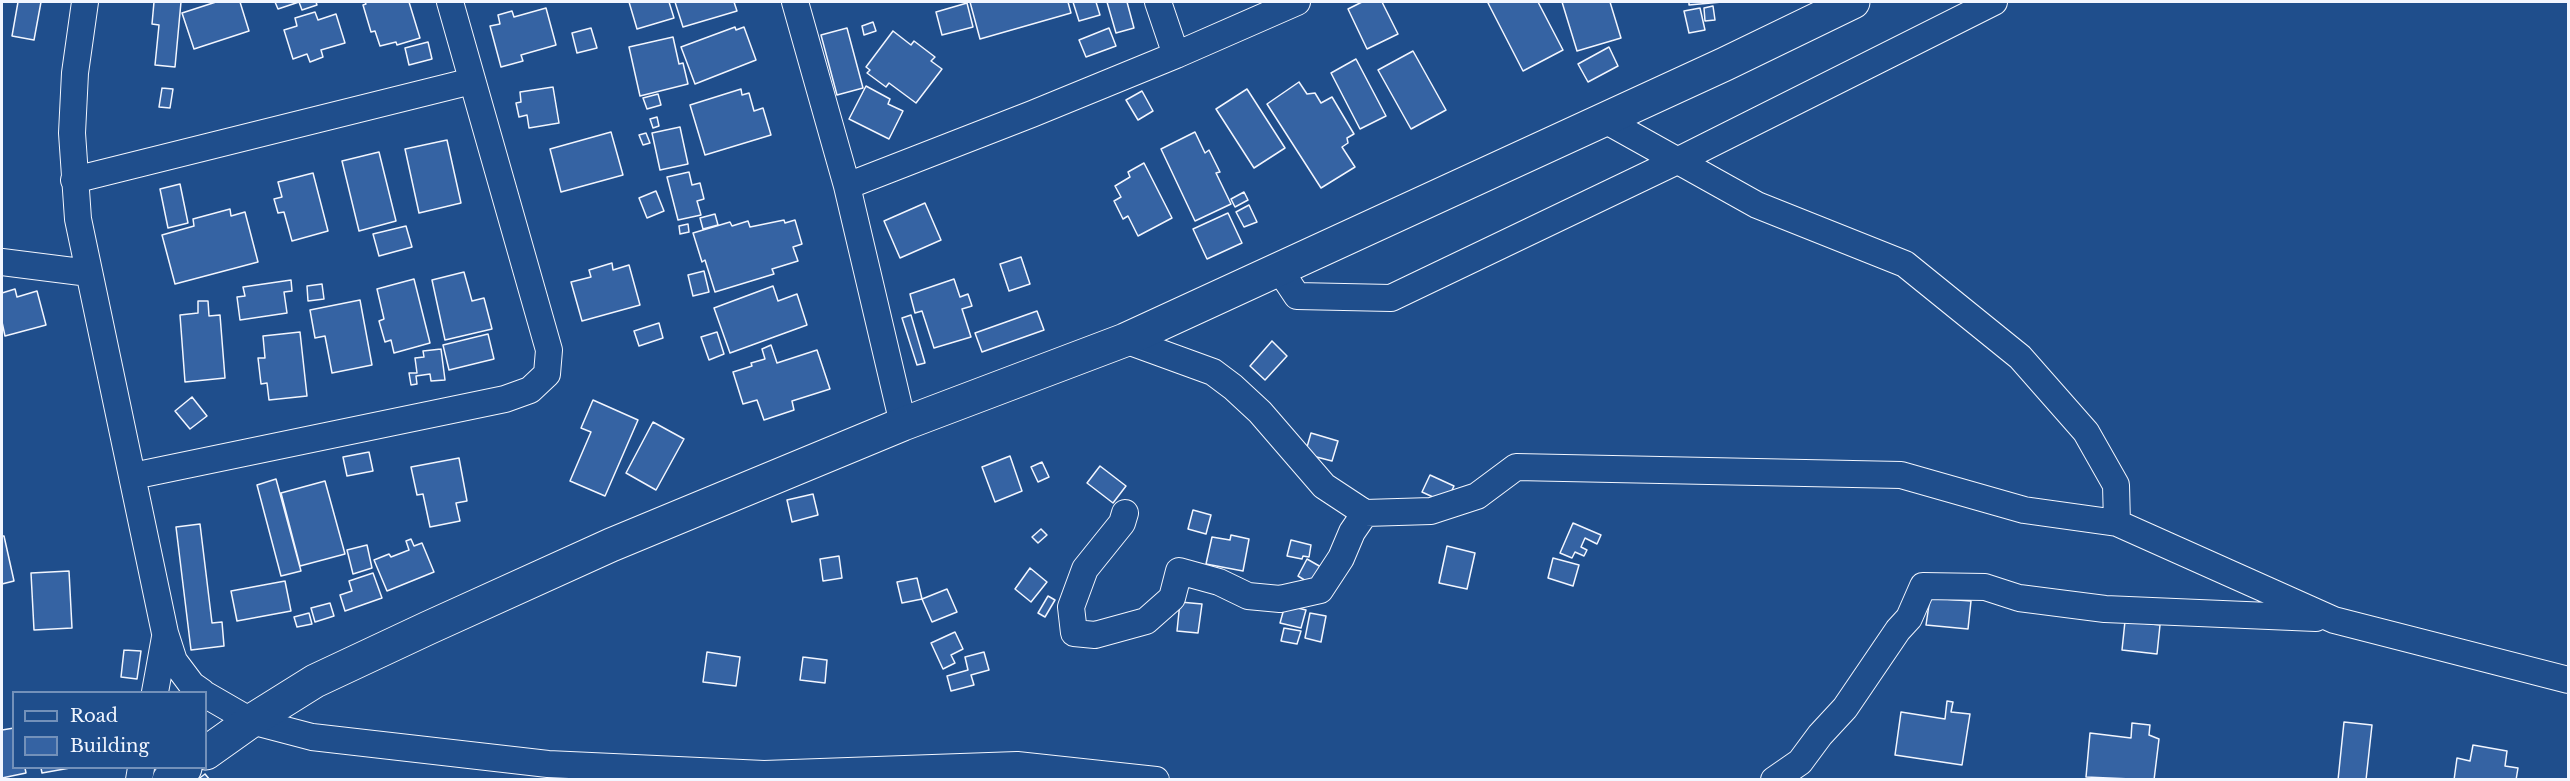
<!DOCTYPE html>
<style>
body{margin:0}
#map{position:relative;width:2570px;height:781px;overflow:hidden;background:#1f4e8c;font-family:"Libre Baskerville",serif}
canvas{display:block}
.frame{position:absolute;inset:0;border:3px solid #f2f6ff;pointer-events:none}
.legend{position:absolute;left:12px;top:691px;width:195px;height:78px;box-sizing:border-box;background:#1f4e8c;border:2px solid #7391ba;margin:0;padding:8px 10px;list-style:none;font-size:18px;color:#f2f6ff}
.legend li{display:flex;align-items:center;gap:12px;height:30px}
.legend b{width:30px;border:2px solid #7391ba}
</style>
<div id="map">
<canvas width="2570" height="781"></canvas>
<div class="frame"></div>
<ul class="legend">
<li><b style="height:8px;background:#1f4e8c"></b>Road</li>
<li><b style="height:16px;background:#3563a3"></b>Building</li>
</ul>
</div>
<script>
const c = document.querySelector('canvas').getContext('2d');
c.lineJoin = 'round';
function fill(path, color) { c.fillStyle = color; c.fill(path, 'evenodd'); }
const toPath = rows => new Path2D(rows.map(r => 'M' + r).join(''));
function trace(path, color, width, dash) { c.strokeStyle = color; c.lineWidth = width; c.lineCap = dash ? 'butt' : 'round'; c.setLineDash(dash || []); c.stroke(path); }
const building = toPath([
 [18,2,41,2,34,40,12,36,18,2],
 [154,2,181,2,175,67,155,65,159,25,152,24,154,2],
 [216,2,240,2,249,31,194,49,182,13,216,2],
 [275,2,316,2,317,5,302,10,299,2,278,9,275,2],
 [365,2,409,2,420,38,397,45,396,42,380,46,375,31,371,32,363,5,366,4,365,2],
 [629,2,669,2,674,18,637,29,629,2],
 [675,2,734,2,737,11,683,27,675,2],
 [970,2,1068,2,1071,13,980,39,970,2],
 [1073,2,1096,2,1100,15,1079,21,1073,2],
 [1107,2,1127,2,1134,28,1116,33,1107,2],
 [1362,2,1382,2,1398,34,1367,49,1348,9,1362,2],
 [1490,2,1538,2,1563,50,1523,71,1488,3,1490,2],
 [1562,2,1610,2,1621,38,1577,51,1562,2],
 [1689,2,1722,2,1689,5,1689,2],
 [967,3,973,27,942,35,936,12,967,3],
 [1713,6,1715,20,1705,21,1704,8,1713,6],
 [546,8,556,45,521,55,523,61,501,67,490,26,500,24,498,15,512,11,514,17,546,8],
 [1700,8,1705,30,1689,33,1684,11,1700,8],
 [315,12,318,20,336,14,345,43,321,50,323,57,310,62,307,54,293,59,284,30,297,26,295,18,315,12],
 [873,22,876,31,864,35,862,26,873,22],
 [735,27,736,30,744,27,756,60,695,84,681,47,735,27],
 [591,28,597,48,577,53,572,33,591,28],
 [847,28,863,88,837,95,821,35,847,28],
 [1109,28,1116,46,1086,57,1079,40,1109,28],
 [893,31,911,45,914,41,935,57,931,61,942,69,916,103,889,83,886,87,867,73,870,70,866,67,893,31],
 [673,37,679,64,683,63,688,84,640,96,629,47,673,37],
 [428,42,432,59,409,65,405,48,428,42],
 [1609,47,1618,66,1588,82,1578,64,1609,47],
 [1413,51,1446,110,1411,129,1378,70,1413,51],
 [1356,59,1386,116,1360,129,1331,73,1356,59],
 [1299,82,1307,94,1315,93,1321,103,1332,97,1354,134,1347,138,1348,143,1342,147,1355,167,1321,188,1267,104,1299,82],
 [866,86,890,99,888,104,903,111,889,139,849,119,866,86],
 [553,87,559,123,529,128,527,115,519,117,516,103,521,102,520,92,553,87],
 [162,88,173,89,170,108,159,107,162,88],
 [741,89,742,95,749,93,754,111,763,108,771,135,705,155,690,105,741,89],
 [1247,89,1285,148,1254,168,1216,109,1247,89],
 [1142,91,1153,111,1138,120,1126,100,1142,91],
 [658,94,661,105,647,109,643,98,658,94],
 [657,117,659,126,653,128,650,119,657,117],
 [680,127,688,164,660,170,652,133,680,127],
 [611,132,623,175,561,192,550,149,611,132],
 [1195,132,1205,153,1209,150,1220,172,1216,173,1231,204,1195,221,1161,149,1195,132],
 [646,133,650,143,643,145,639,135,646,133],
 [447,140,461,203,419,213,405,149,447,140],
 [379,152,396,221,359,231,342,161,379,152],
 [1144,163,1172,218,1138,236,1128,216,1123,219,1114,201,1121,197,1115,186,1130,177,1128,172,1144,163],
 [689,172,692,185,700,183,704,199,697,201,701,215,678,220,667,177,689,172],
 [313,173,328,231,292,241,284,212,278,213,274,199,282,197,278,182,313,173],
 [180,184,188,223,168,228,160,189,180,184],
 [656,191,664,211,647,218,639,198,656,191],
 [1244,192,1248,200,1235,207,1231,199,1244,192],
 [925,203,941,240,900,258,884,221,925,203],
 [1249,205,1257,222,1244,227,1236,212,1249,205],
 [230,209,231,216,245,212,258,262,175,284,162,235,194,226,193,219,230,209],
 [1228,213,1242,243,1207,259,1193,229,1228,213],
 [715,214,718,225,703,229,700,218,715,214],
 [784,220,785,223,795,220,802,244,793,247,798,261,772,269,774,274,715,292,705,260,702,262,693,233,730,222,732,226,748,221,750,227,784,220],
 [688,224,689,232,680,234,679,226,688,224],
 [406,226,412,247,379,256,373,234,406,226],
 [1021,257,1030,284,1009,291,1000,264,1021,257],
 [612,263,613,270,629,265,640,305,582,321,571,282,591,277,589,270,612,263],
 [704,271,709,292,693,296,688,275,704,271],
 [464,272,472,301,484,298,492,329,445,340,432,280,464,272],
 [414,279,430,343,394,353,391,340,385,342,379,321,384,319,377,289,414,279],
 [954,279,960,297,968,294,972,306,962,309,971,337,934,348,922,311,915,313,910,294,954,279],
 [291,280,292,291,284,292,287,313,240,320,237,297,245,296,243,287,291,280],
 [322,284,324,299,308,301,307,286,322,284],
 [773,286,778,301,797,294,807,325,730,353,714,308,773,286],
 [15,289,17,297,37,291,46,325,5,336,2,322,2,293,15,289],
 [360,300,372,365,332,373,325,336,315,338,310,310,360,300],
 [198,301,208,301,209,316,220,315,225,378,185,382,180,315,198,313,198,301],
 [1037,311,1044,330,982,352,975,333,1037,311],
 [911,315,925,363,917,365,902,318,911,315],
 [659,323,663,338,639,346,634,331,659,323],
 [300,332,307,396,269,400,267,383,261,384,258,358,265,358,263,336,300,332],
 [717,332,724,354,709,360,701,337,717,332],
 [488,334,494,359,449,370,443,345,488,334],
 [1272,341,1287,356,1265,380,1250,366,1272,341],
 [771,345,777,363,817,350,830,389,792,401,794,410,764,420,757,400,743,404,733,372,752,366,751,363,765,359,762,349,771,345],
 [441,349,445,380,431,381,430,374,416,376,417,384,411,385,409,373,417,373,415,358,424,357,423,351,441,349],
 [192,397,207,416,190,429,175,411,192,397],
 [593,400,638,420,605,496,570,481,591,432,581,428,593,400],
 [653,422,684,439,656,490,626,473,653,422],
 [1311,433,1338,441,1332,461,1305,454,1311,433],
 [369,452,373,471,347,476,343,457,369,452],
 [1010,456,1022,491,995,502,982,467,1010,456],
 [459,458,467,501,456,503,460,521,430,527,423,494,417,495,411,467,459,458],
 [1042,462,1049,477,1038,482,1031,467,1042,462],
 [1100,466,1126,486,1113,503,1087,483,1100,466],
 [1430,475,1454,486,1446,503,1422,492,1430,475],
 [276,479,301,571,281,576,257,485,276,479],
 [325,481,345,554,300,566,281,493,325,481],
 [813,494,818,515,792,522,787,500,813,494],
 [1193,510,1211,515,1206,534,1188,529,1193,510],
 [1573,523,1601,535,1597,544,1585,538,1581,547,1587,550,1584,556,1575,552,1572,558,1560,553,1573,523],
 [200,524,212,623,222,622,224,646,191,650,176,527,200,524],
 [1041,529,1047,535,1038,543,1032,537,1041,529],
 [1231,535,1249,539,1243,571,1206,564,1212,537,1230,540,1231,535],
 [2,536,4,536,14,581,2,584,2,536],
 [411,539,414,546,422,543,434,572,387,591,374,560,389,554,391,557,409,550,406,541,411,539],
 [1291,540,1311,545,1309,557,1303,556,1302,559,1287,556,1291,540],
 [367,545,372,568,353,574,347,550,367,545],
 [1447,546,1475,553,1467,589,1439,583,1447,546],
 [839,556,842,578,823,581,820,559,839,556],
 [1553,558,1579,565,1573,586,1548,578,1553,558],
 [1307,559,1321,567,1311,584,1298,576,1307,559],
 [1030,568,1047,582,1031,602,1015,589,1030,568],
 [69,571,72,628,34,630,31,573,69,571],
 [373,573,382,598,345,611,340,595,352,591,349,581,373,573],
 [917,578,922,599,902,603,897,582,917,578],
 [285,581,291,611,237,621,231,591,285,581],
 [947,589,957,612,932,622,922,599,947,589],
 [1048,596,1055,600,1045,617,1038,613,1048,596],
 [1930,598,1971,601,1968,629,1926,625,1930,598],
 [1180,602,1202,604,1198,633,1177,631,1180,602],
 [330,603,334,616,315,622,311,608,330,603],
 [1285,605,1306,610,1301,628,1280,623,1285,605],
 [309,613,312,624,297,627,294,617,309,613],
 [1310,613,1326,616,1321,642,1305,638,1310,613],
 [2125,621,2160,625,2157,654,2122,650,2125,621],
 [1284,628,1301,631,1297,644,1281,641,1284,628],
 [955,632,963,649,951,655,955,663,943,669,931,643,955,632],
 [124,650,141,651,137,679,121,677,124,650],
 [707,652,740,657,736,686,703,682,707,652],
 [984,652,989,670,971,675,974,685,951,691,947,676,968,670,965,657,984,652],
 [803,657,827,660,825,683,800,680,803,657],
 [1947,701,1953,702,1951,712,1970,714,1962,765,1895,755,1901,712,1945,719,1947,701],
 [2344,722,2372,725,2366,780,2338,780,2344,722],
 [2132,723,2150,725,2149,735,2159,739,2154,780,2086,777,2090,733,2131,738,2132,723],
 [14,728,14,768,25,768,26,773,2,778,2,730,14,728],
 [2473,745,2507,751,2505,766,2518,768,2516,780,2454,780,2457,758,2470,761,2473,745],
 [41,768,70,768,42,773,41,768],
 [205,774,210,780,197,780,205,774]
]);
fill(building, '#3563a3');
trace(building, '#f2f6ff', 1.5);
const street = toPath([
 [85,2,75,73,72,133,78,219,165,633,174,661,192,685,202,692],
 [795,2,847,186,903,424],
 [1158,2,1176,55],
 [1603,119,1757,205,1905,264,2020,357,2086,432,2116,485,2117,523],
 [74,180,472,81],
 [847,186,1032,114,1176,55,1297,2],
 [2,262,89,273],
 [1279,269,1297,296,1391,298,1677,161,1994,2],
 [1125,340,1213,372,1233,387,1260,412,1324,486,1365,513,1431,511,1477,496,1516,467,1901,475,2024,510,2117,523,2334,620,2568,680],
 [133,476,505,399,530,390,547,374,549,350,450,2],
 [1125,513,1122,523,1085,569,1071,607,1074,633,1095,635,1146,621,1172,598,1179,571,1219,582,1248,596,1280,599,1320,590,1341,558,1352,532,1365,513],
 [155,692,165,637],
 [206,695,251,721,312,737,548,764,764,774,1017,765,1156,780],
 [139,780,141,768],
 [1774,780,1800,762,1820,735,1845,708,1898,630,1909,618,1923,586,1985,587,2019,598,2105,609,2316,618]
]);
const secondary = toPath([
 [206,753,251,721,315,681,428,628,611,545,903,424,1125,340,1725,64,1853,2],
 [169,780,185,768]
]);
trace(street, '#f2f6ff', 28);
trace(secondary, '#f2f6ff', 35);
trace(street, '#1f4e8c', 26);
trace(secondary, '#1f4e8c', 33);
</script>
